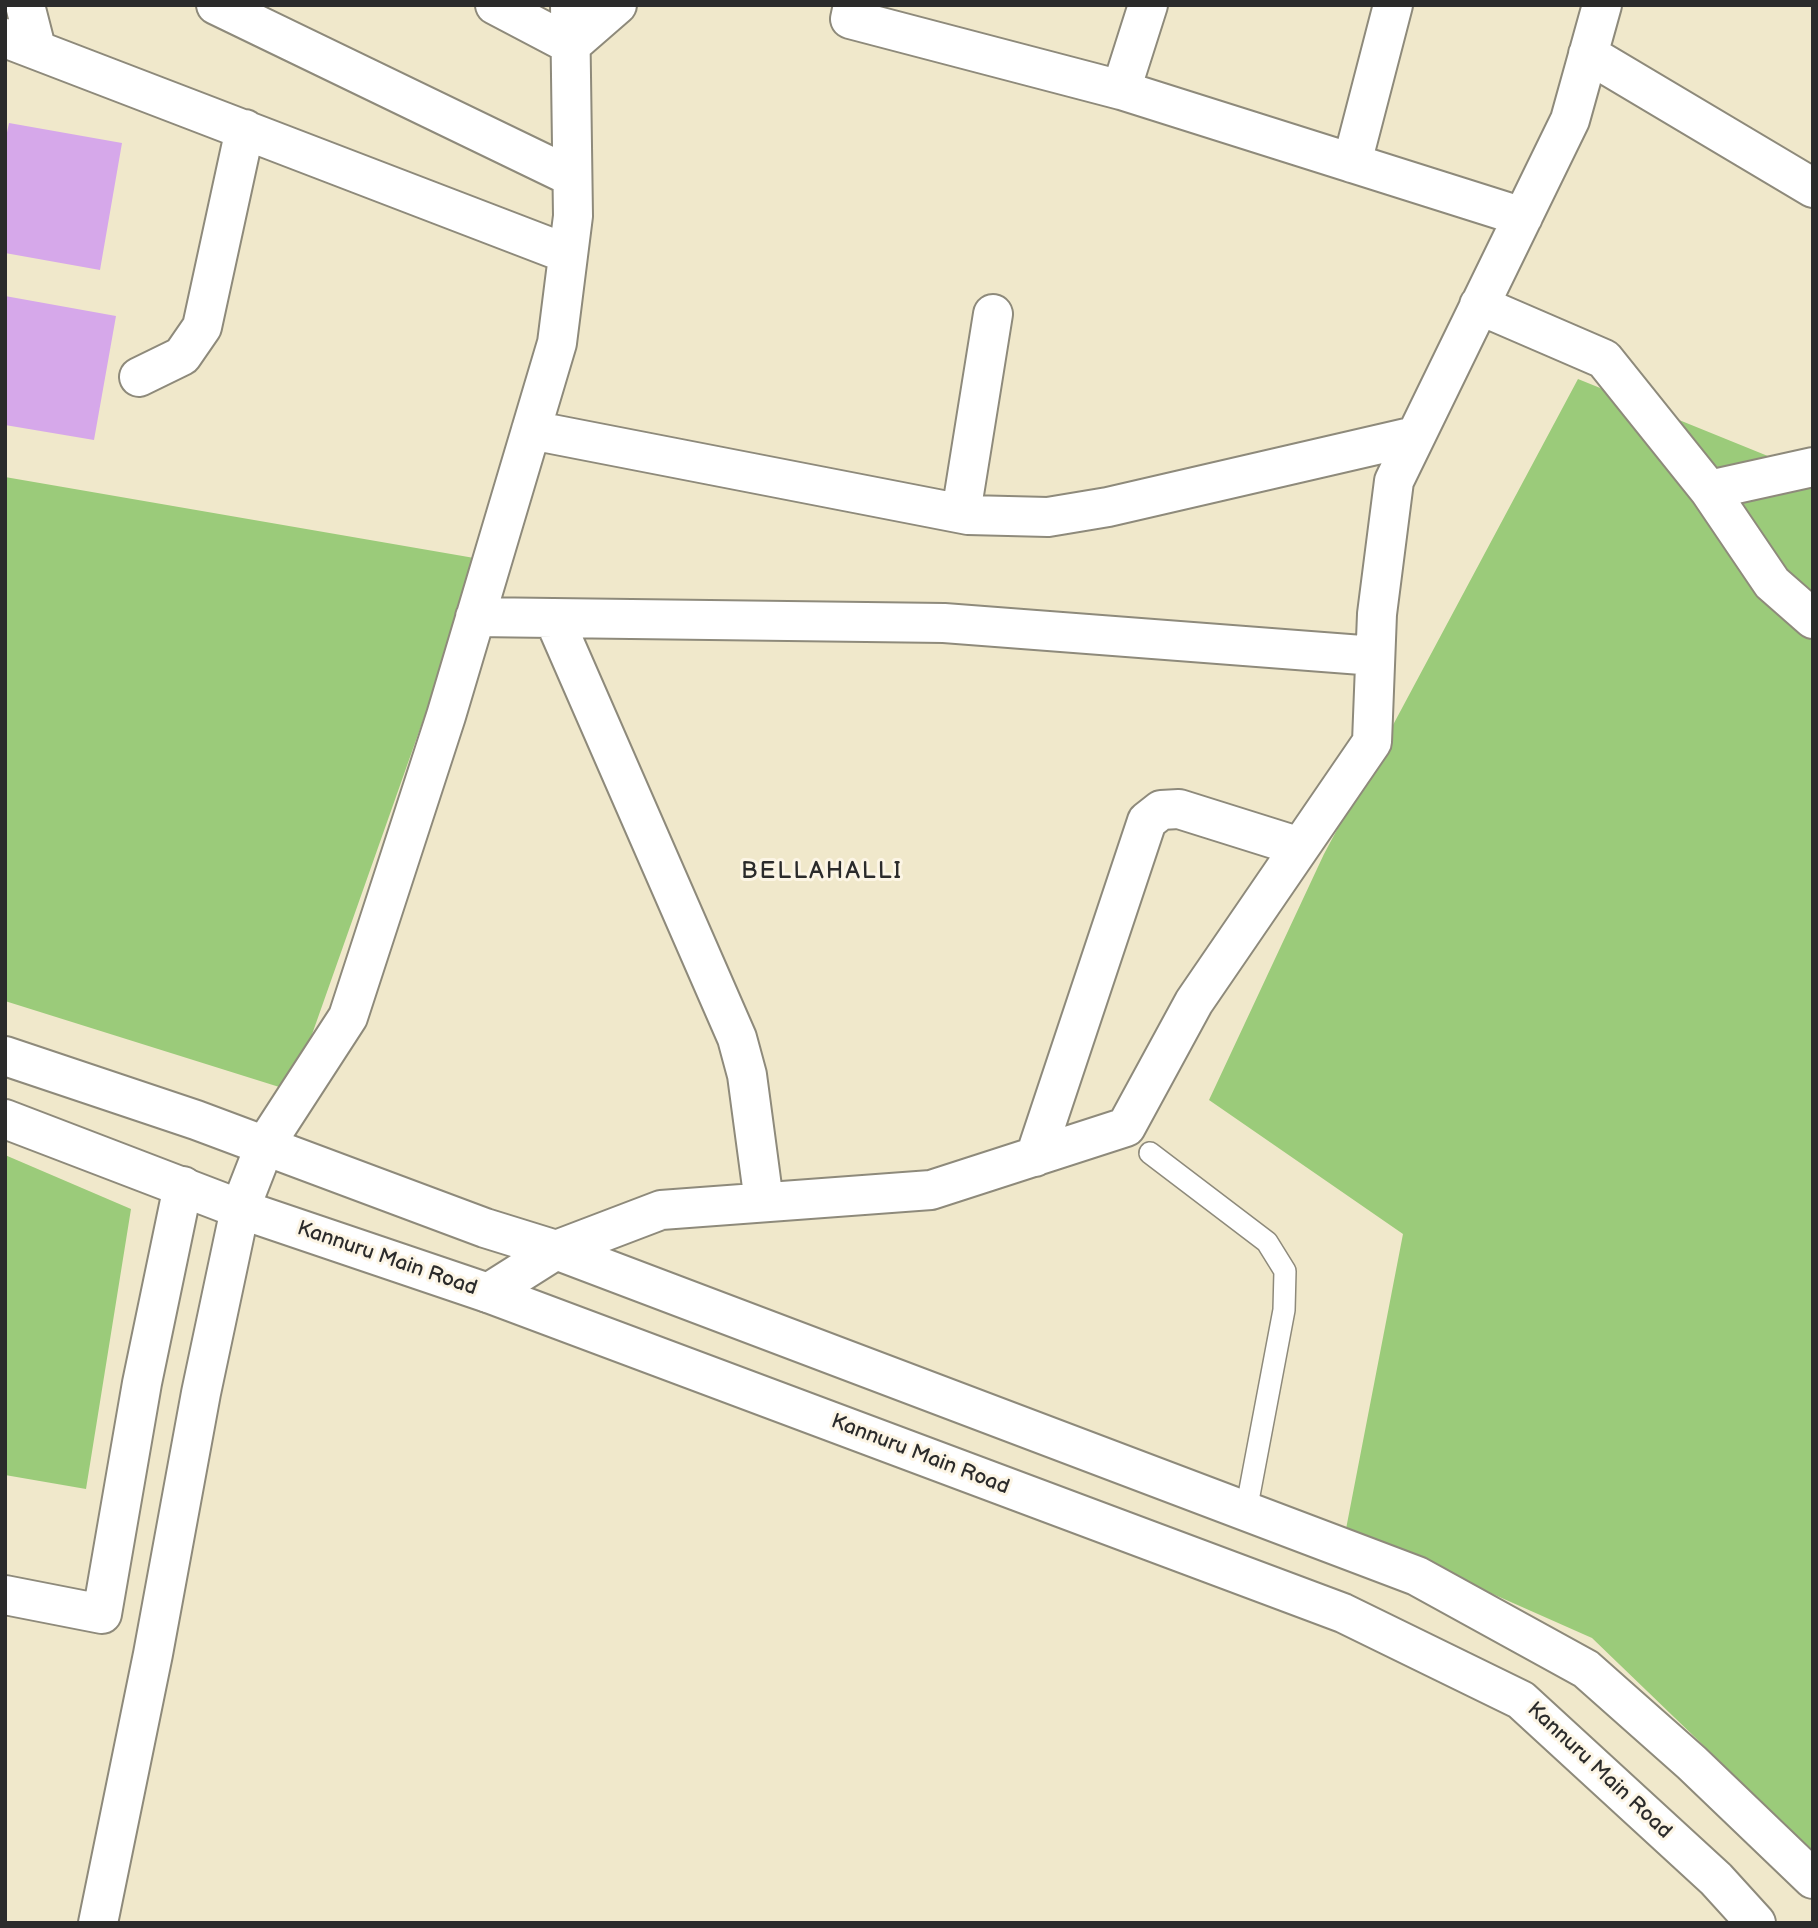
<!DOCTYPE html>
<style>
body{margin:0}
#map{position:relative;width:1818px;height:1928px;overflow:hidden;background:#f0e8cb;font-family:"Balsamiq Sans",sans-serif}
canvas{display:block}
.frame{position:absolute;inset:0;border:7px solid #2b2b2b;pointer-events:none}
</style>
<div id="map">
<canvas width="1818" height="1928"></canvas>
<div class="frame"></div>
</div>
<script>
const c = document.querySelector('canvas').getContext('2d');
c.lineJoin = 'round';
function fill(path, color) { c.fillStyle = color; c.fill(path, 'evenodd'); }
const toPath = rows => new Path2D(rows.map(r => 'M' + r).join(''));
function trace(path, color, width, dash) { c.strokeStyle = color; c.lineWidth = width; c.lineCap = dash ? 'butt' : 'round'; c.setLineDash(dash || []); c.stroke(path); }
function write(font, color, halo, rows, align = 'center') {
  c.font = font + ' "Balsamiq Sans",sans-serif'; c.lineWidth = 6; c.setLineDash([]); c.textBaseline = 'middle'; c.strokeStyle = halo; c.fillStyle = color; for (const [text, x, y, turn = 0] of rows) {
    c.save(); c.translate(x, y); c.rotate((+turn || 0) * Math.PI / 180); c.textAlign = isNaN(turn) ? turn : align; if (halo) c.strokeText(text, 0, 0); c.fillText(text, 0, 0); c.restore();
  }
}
fill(toPath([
 [1578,379,1790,465,1813,472,1813,1851,1592,1638,1346,1529,1403,1234,1209,1100,1324,854],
 [5,477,480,559,292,1091,5,1001],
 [5,1155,131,1209,86,1489,5,1475]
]), '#9bcb7a');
fill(toPath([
 [9,123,122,143,100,270,5,253,5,142],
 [5,296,116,316,94,440,5,425]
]), '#d6a8ea');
const lane = toPath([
 [1150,1153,1267,1242,1285,1271,1284,1310,1246,1511]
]);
const street = toPath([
 [25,5,36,48],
 [216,5,572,177],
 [495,5,571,45,617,5],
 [853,5,850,19,1121,90,1148,5],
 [5,38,568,254],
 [1588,54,1813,188],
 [1121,90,1523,217],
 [1352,163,1393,5],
 [1479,305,1604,359,1709,490,1772,583,1813,619],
 [139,377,182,356,202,327,245,129],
 [531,430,968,515,1048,517,1108,507,1415,436],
 [1709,490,1813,467],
 [961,513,993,314],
 [475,617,944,623,1375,656],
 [554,619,737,1038,747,1075,764,1202],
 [1035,1157,1147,821,1161,810,1179,809,1300,847],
 [488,1293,556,1250,661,1210,931,1190,1126,1127,1194,1002,1372,742,1377,614,1394,481,1570,120,1602,5],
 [5,1595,102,1614,142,1383,183,1186],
 [98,1923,153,1654,201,1393,240,1209,265,1145,348,1017,446,716,557,343,573,216,570,5]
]);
const secondary = toPath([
 [5,1056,196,1120,485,1228,556,1250,1417,1576,1586,1669,1692,1763,1813,1879],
 [5,1119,240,1209,488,1293,1343,1613,1521,1700,1716,1879,1756,1923]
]);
trace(lane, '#8e8a7b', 24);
trace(street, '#8e8a7b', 42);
trace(secondary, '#8e8a7b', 42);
trace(lane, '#fff', 21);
trace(street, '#fff', 38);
trace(secondary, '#fff', 38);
write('21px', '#2b2b2b', '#fcf5e5', [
 ["Kannuru Main Road",387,1259,19],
 ["Kannuru Main Road",920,1455,21],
 ["Kannuru Main Road",1599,1771,43]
]);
c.letterSpacing = '2px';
write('24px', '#2b2b2b', '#fcf5e5', [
 ["BELLAHALLI",822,872]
]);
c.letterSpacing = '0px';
</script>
